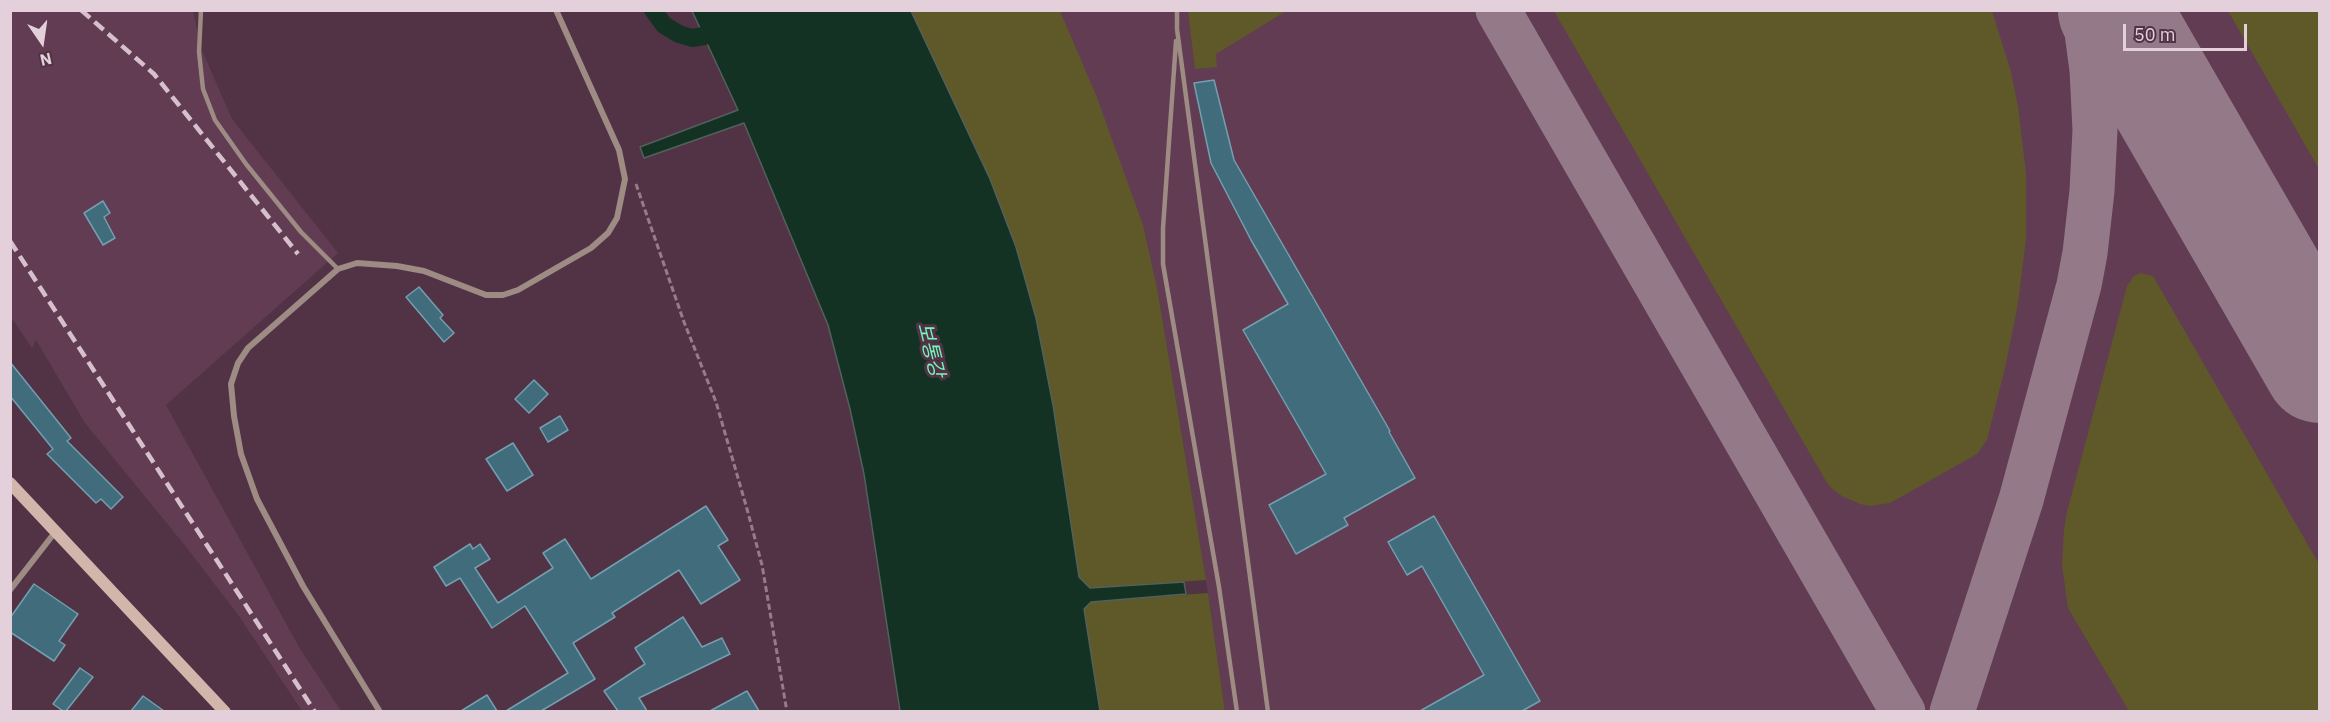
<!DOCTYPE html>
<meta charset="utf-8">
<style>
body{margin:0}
#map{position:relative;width:2330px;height:722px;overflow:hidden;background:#523346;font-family:"IBM Plex Sans",sans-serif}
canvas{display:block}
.frame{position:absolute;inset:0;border:12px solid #e4d0db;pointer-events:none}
.north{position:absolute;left:12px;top:12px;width:60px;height:60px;-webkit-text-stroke:4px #523346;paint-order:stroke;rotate:167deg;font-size:16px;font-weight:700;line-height:24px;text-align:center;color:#e4d0db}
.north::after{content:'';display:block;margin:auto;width:21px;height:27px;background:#e4d0db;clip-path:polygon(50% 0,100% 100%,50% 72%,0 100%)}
.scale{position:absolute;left:2123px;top:24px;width:124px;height:27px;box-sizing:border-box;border:3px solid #e4d0db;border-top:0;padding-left:8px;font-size:18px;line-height:21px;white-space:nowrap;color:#e4d0db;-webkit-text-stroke:4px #523346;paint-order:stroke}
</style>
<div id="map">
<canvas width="2330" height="722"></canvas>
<div class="frame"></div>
<div class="north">N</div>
<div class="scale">50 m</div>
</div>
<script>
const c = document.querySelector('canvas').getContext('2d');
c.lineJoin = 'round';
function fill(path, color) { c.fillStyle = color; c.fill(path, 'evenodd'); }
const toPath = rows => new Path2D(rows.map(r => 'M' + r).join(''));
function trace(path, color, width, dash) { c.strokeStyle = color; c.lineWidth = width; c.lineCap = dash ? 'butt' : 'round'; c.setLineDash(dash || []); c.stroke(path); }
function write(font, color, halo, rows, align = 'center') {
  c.font = font + ' "IBM Plex Sans","Noto Sans KR",sans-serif'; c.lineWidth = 6; c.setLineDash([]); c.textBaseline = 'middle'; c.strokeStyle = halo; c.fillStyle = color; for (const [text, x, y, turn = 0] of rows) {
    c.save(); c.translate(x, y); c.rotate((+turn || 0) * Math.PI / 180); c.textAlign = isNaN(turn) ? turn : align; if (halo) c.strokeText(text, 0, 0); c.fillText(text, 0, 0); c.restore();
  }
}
fill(toPath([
 [10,11,193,11,201,48,232,119,338,253,166,405,299,647,341,711,302,711,239,616,187,548,85,423,36,340,32,348,11,317],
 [1060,11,2319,11,2319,711,1225,711,1208,593,1158,293]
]), '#613c53');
fill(toPath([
 [911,11,1060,11,1096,95,1143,225,1158,293,1206,580,1090,588,1079,577,1053,405,1036,318,1016,247,990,179],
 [1188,11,1188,10,1286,11,1216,54,1217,67,1195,69],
 [1554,11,1992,11,2011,72,2018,106,2026,173,2026,239,2018,304,2005,368,1987,440,1977,454,1890,503,1870,506,1860,504,1842,496,1834,490,1827,483],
 [2228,11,2319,11,2319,169],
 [2140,273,2153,276,2319,564,2319,711,2129,711,2068,608,2062,565,2064,530,2067,512,2127,286,2134,276],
 [1208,593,1225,711,1100,711,1084,609,1091,602]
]), '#5f5929');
const water = toPath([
 [692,11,911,11,990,179,1016,247,1036,318,1053,405,1079,577,1090,588,1184,582,1186,594,1091,602,1084,609,1100,711,900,711,864,474,850,409,828,325,744,123,644,158,640,147,738,110,692,11]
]);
fill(water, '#133224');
trace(water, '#52615b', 1.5);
trace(toPath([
 [653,10,664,25,679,34,692,38,704,36,775,10]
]), '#133224', 18);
trace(toPath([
 [1498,10,1903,712],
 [1952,712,2021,500,2079,285,2085,253,2092,191,2095,130,2092,70,2084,10]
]), '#947a89', 45);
trace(toPath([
 [2114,10,2320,367]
]), '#947a89', 112);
const building = toPath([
 [1214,80,1234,160,1390,431,1389,432,1415,478,1344,518,1348,525,1296,554,1269,505,1326,474,1243,330,1288,304,1251,240,1211,163,1194,83,1214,80],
 [103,201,110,213,104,217,115,238,103,245,84,213,103,201],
 [419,287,443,315,440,318,454,333,444,342,406,297,419,287],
 [10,362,71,438,67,441,123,497,111,509,101,499,96,503,47,454,53,449,10,396,10,362],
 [534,380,548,394,529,413,515,399,534,380],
 [560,416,568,430,548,442,540,428,560,416],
 [513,443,533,475,507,491,486,459,513,443],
 [706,506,728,540,718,546,740,580,701,604,679,570,612,613,615,617,573,643,595,679,541,711,506,711,568,673,525,606,492,628,460,578,446,586,434,567,470,544,473,549,480,544,490,559,475,568,498,603,553,568,543,553,565,539,591,579,706,506],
 [1434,516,1540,701,1522,711,1420,711,1484,675,1422,566,1407,575,1388,542,1434,516],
 [34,584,78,614,59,641,65,645,54,661,10,632,10,618,34,584],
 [683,617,702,647,722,638,730,654,639,698,647,711,618,711,604,691,645,664,635,648,683,617],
 [80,668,93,677,66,711,63,711,53,704,80,668],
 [747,691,759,711,710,711,747,691],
 [487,695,497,711,461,711,487,695],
 [143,696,164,711,131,711,143,696]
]);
fill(building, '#416c7b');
trace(building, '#739faf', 1.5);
trace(toPath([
 [636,184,684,322,716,402,747,509,762,565,787,712]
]), '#957c8b', 3, [6, 3]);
trace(toPath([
 [201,10,199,52,203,89,215,120,246,164,301,232,338,269],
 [1177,10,1177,29,1268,712],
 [1176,41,1163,228,1163,264,1219,587,1237,712]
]), '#9d8b84', 4.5);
trace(toPath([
 [10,590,56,531],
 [380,712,303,586,257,499,241,454,234,416,231,384,238,363,248,348,338,269,357,263,397,266,424,271,486,295,503,295,518,290,591,248,608,233,617,218,625,179,619,150,556,10]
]), '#9d8b84', 6);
trace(toPath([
 [10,483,225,712]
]), '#d2b6ab', 12);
trace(toPath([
 [81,10,154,74,298,254],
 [10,241,315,712]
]), '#d5c0cc', 4.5, [12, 6]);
write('italic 20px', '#73f6bc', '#523346', [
 ["보통강",930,350,76]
]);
</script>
